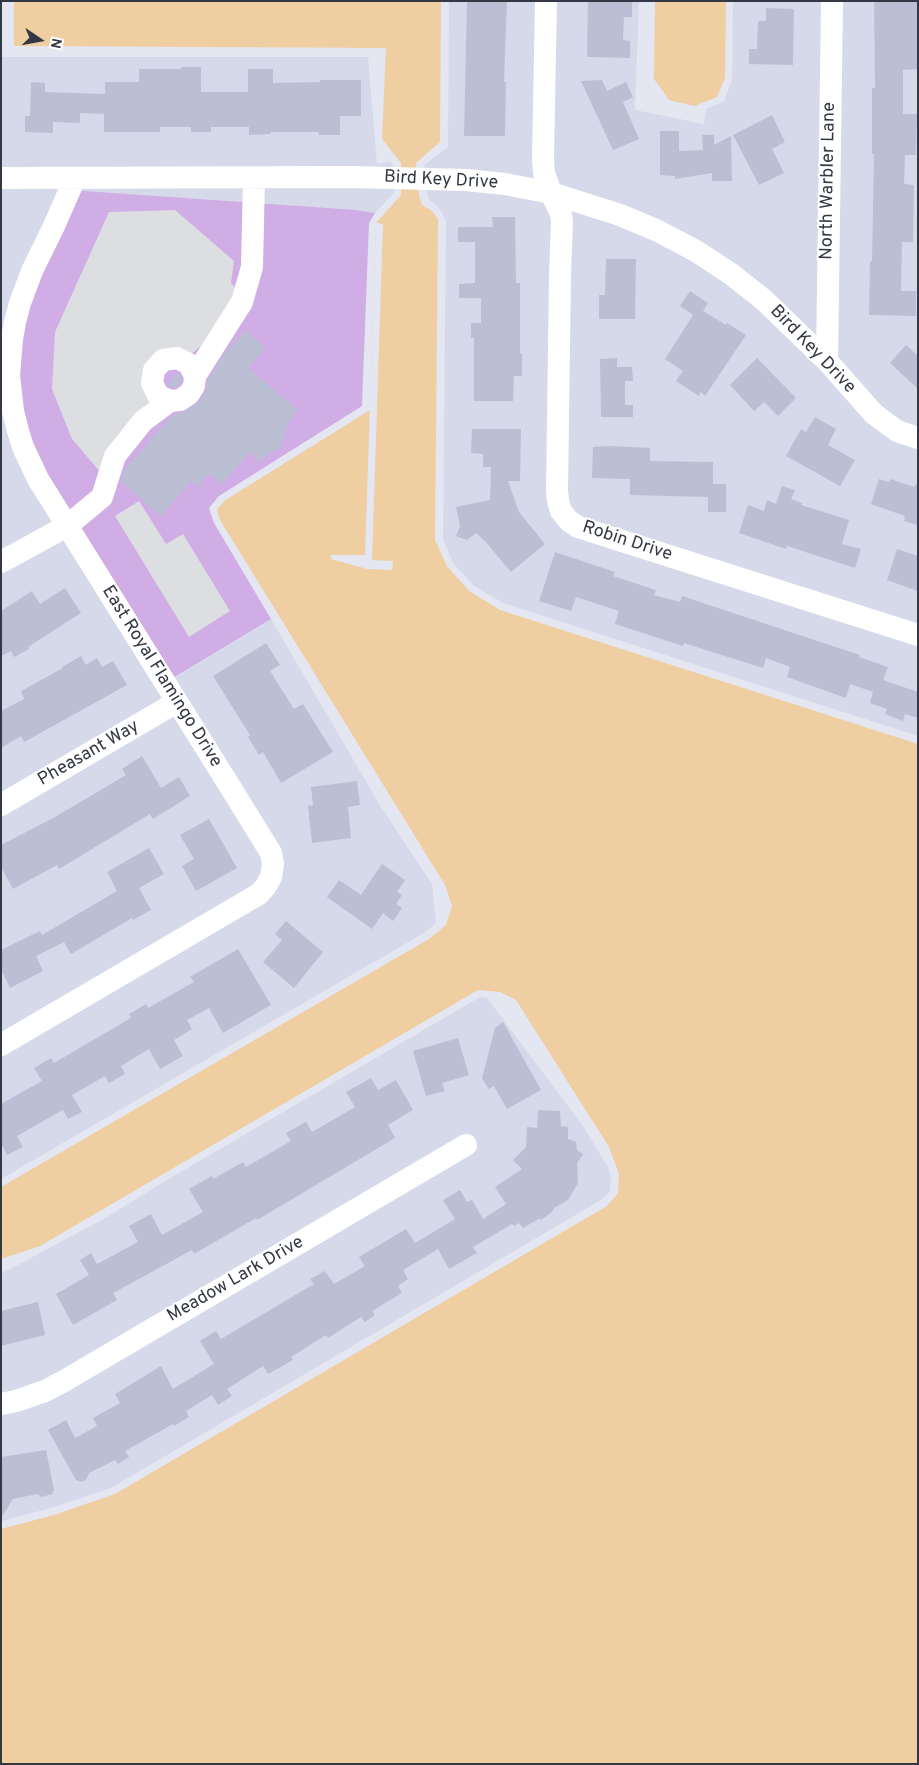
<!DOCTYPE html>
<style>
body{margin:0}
#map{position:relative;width:919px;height:1765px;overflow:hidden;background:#e4e6f2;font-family:Overpass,sans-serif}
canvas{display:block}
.frame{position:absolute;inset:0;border:2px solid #343844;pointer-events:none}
.north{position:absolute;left:15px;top:15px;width:50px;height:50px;-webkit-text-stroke:4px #fff;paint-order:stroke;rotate:102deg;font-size:14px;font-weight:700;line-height:20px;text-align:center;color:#343844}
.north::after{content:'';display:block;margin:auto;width:18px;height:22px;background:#343844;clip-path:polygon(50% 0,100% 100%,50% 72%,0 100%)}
</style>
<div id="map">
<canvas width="919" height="1765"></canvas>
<div class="frame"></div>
<div class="north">N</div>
</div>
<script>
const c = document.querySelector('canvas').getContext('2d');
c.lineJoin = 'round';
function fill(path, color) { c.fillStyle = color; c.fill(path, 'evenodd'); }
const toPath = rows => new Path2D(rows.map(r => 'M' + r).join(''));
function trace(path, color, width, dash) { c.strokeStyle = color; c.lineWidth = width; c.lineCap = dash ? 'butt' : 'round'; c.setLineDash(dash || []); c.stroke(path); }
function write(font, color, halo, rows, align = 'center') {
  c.font = font + ' Overpass,sans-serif'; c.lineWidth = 4; c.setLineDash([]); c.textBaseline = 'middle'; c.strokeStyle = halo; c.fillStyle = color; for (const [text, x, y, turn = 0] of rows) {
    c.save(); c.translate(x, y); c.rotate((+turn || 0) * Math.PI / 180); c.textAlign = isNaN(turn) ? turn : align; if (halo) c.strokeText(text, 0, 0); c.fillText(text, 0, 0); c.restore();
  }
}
fill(toPath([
 [449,1,639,1,635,110,704,124,706,109,724,101,732,80,733,1,918,1,918,430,901,423,701,245,425,171,424,165,448,147],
 [1,57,368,57,377,164,390,161,393,165,393,170,1,170],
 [1,186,394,186,394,193,375,213,356,210,1,358],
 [426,187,466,188,549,201,652,238,726,281,918,446,918,736,503,603,474,586,453,563,443,539,446,220,438,206,429,200],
 [1,370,164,684,271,619,381,807,432,884,436,923,424,933,1,1179],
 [480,997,487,998,583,1126,608,1167,611,1175,610,1191,601,1200,111,1488,51,1508,1,1521,1,1274,107,1217,165,1181]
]), '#d6d9ea');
fill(toPath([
 [70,190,356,210,375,213,369,223,362,406,219,496,209,508,214,523,271,619,163,684,10,414,33,257]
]), '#d1ade6');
fill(toPath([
 [175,210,234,261,231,283,248,300,203,344,187,358,160,353,154,423,123,456,113,487,72,439,52,389,55,332,109,212],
 [139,501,166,544,183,534,230,611,189,637,115,516]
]), '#dddee2');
fill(toPath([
 [14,1,441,1,440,142,416,163,419,196,422,205,432,211,438,219,435,540,447,566,469,591,500,610,918,744,918,1764,1,1764,1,1529,54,1515,115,1494,607,1206,618,1193,619,1174,609,1147,516,1000,500,992,478,990,40,1246,1,1259,1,1187,429,939,446,925,452,906,445,885,220,520,217,510,224,501,370,410,376,223,401,195,401,163,382,139,386,48,14,46],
 [655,1,726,1,725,78,717,97,694,106,669,100,654,79]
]), '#efcea1');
fill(toPath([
 [376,223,383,224,372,560,393,561,392,570,367,569,331,559,331,555,365,555]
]), '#e4e6f2');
fill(toPath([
 [467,1,507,1,504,82,506,82,505,136,464,136],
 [588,1,632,1,632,17,624,17,623,40,630,41,630,58,587,57],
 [874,1,917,1,918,69,903,70,903,114,917,114,916,155,905,155,904,184,914,185,913,242,902,242,901,291,916,291,916,316,869,315,870,261,872,261,874,154,872,154,872,88,875,88],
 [766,8,794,9,793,65,749,64,749,49,757,49,758,21,766,21],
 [181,67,201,67,201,92,248,92,248,69,273,69,273,83,320,82,320,80,361,80,361,116,340,116,340,135,319,135,319,132,271,132,271,134,249,135,249,127,211,127,211,132,191,132,191,127,160,127,160,132,104,132,104,114,80,113,80,123,53,122,53,133,25,132,25,116,30,116,31,82,45,83,45,92,105,94,105,82,139,82,139,69,181,69],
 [602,80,607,91,626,82,633,97,623,102,639,139,613,150,581,81],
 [772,115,785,142,772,149,784,173,759,185,733,135],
 [660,131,679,131,679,151,703,150,702,135,714,135,714,145,731,136,732,181,712,181,712,173,675,179,675,176,660,175],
 [492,217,515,217,516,283,520,283,520,354,522,354,522,376,514,376,513,401,474,401,474,338,471,338,471,323,481,323,481,298,459,298,459,284,475,283,475,242,458,242,458,227,493,227],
 [606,259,636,259,635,319,599,319,599,295,605,295],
 [690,291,708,303,703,311,726,325,727,323,746,335,705,396,701,392,699,396,676,381,683,371,665,359,693,315,680,306],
 [245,330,265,348,248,368,298,410,289,421,280,448,268,454,261,462,250,452,222,484,209,473,198,487,191,481,161,516,121,481,124,471,170,418,175,414,187,411,200,401,205,393,208,380,223,356],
 [906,345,918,356,918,389,890,363],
 [617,358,617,367,632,367,633,381,625,381,625,405,633,405,633,417,601,417,600,359],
 [757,358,796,398,778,416,764,402,754,411,730,385],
 [177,373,182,378,179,385,172,388,168,385],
 [815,417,836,429,828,445,855,460,840,486,786,456,801,429,806,432],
 [472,429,521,429,520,481,508,481,519,512,545,544,511,572,485,541,476,533,467,540,456,536,460,526,456,507,490,500,491,467,483,467,483,454,471,453],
 [611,446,650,448,650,461,713,462,713,484,726,484,726,512,708,512,708,497,630,495,630,479,592,478,593,447],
 [879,479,889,482,890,479,914,487,915,485,918,485,918,525,904,521,905,516,871,504],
 [782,486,795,490,791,499,802,503,801,505,849,520,842,544,861,549,855,568,787,546,786,549,739,533,748,505,764,511,767,500,776,504],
 [897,549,918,556,918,591,887,580],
 [555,552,615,572,613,576,656,590,654,595,680,602,682,596,860,655,859,657,888,667,883,680,918,692,918,718,905,714,903,721,885,714,887,709,870,703,873,692,850,684,846,698,787,677,790,667,766,658,763,668,684,643,683,646,615,624,619,611,576,597,571,611,539,601],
 [65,588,81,613,28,647,29,649,14,657,11,651,1,656,1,611,32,591,40,604],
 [266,643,280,665,270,671,294,709,303,704,333,752,281,783,263,752,259,755,248,737,250,735,213,676],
 [81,656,86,665,97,658,102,667,113,661,127,685,24,742,21,736,1,748,1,711,24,699,21,691,63,668,62,667],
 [142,756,161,788,179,777,190,796,153,819,150,814,59,869,57,865,13,889,1,867,1,845,55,817,126,775,122,769],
 [357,781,360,805,348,807,351,838,312,843,308,806,313,805,311,787],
 [209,819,237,868,196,891,182,866,194,859,180,835],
 [149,848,164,874,139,888,151,910,133,920,132,918,71,954,64,942,36,956,43,971,10,988,1,969,1,950,40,931,42,935,117,891,107,872],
 [382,864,405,880,397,892,402,895,396,904,402,908,393,921,383,913,372,929,327,897,339,880,361,895],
 [286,921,323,952,294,988,263,962,282,940,275,934],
 [238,949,271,1005,223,1033,209,1008,187,1020,192,1029,174,1040,183,1056,160,1069,149,1049,121,1066,125,1074,109,1083,105,1076,72,1095,82,1112,68,1119,63,1110,17,1136,23,1147,7,1155,1,1143,1,1104,42,1081,34,1068,51,1058,54,1063,131,1018,129,1014,146,1004,148,1008,194,982,190,977],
 [503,1022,541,1090,507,1109,494,1086,489,1089,482,1078,495,1028],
 [458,1038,469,1075,442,1083,445,1091,426,1096,413,1051],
 [371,1078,378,1090,396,1080,413,1110,388,1125,395,1138,257,1220,256,1218,194,1254,192,1250,113,1293,117,1300,73,1325,56,1294,89,1275,80,1260,91,1253,97,1264,138,1242,129,1226,151,1214,162,1235,203,1212,189,1189,212,1176,213,1179,243,1162,246,1167,291,1141,286,1133,306,1122,312,1132,355,1107,346,1092],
 [538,1110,560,1111,561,1126,568,1127,568,1139,576,1142,577,1150,583,1154,577,1163,578,1183,568,1200,554,1208,552,1212,541,1220,540,1218,523,1228,519,1223,514,1226,512,1224,473,1247,477,1253,449,1269,438,1249,403,1270,408,1279,398,1286,402,1293,372,1311,375,1315,365,1322,361,1317,328,1338,326,1335,291,1357,293,1360,268,1374,263,1366,227,1389,232,1396,218,1405,212,1395,186,1411,189,1417,174,1426,173,1424,125,1451,129,1457,118,1464,115,1460,89,1473,86,1480,82,1482,76,1480,48,1430,66,1420,75,1438,97,1426,93,1418,120,1403,115,1394,161,1366,173,1389,214,1364,200,1341,216,1331,221,1339,314,1284,310,1279,325,1271,334,1284,365,1266,359,1257,406,1229,415,1243,455,1219,443,1200,460,1190,467,1202,472,1200,483,1219,506,1204,495,1187,522,1169,513,1160,526,1147,527,1127,537,1128],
 [38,1302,45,1335,1,1346,1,1311],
 [46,1450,54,1490,52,1494,42,1497,37,1494,13,1499,1,1518,1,1457]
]), '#babfd3');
trace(toPath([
 [546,1,543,158,544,173,551,193,561,214,562,221,560,274,557,490,558,501,561,511,569,521,578,527,918,635],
 [1,178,353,177,466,180,505,184,551,193,620,215,656,230,696,251,731,274,764,300,827,361,874,414,897,431,918,438],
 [827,361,832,1],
 [195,376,189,364,177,358,163,360,154,370,152,383,158,395,170,401,180,400,189,394,194,386,195,376,242,302,252,267,254,178],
 [1,562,67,526,102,497,115,456,143,421,170,401],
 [1,805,177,702],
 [1,1045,259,894,266,886,271,877,273,864,271,853,229,785,38,479,23,447,18,431,13,411,9,375,12,339,15,322,20,303,32,271,54,226,75,178],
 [1,1404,16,1401,45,1391,64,1381,466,1145]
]), '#fff', 22);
write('18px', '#343844', '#fff', [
 ["Bird Key Drive",441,181,3],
 ["North Warbler Lane",829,181,-89],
 ["Bird Key Drive",812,350,46],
 ["Robin Drive",627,542,18],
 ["East Royal Flamingo Drive",161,677,58],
 ["Pheasant Way",89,754,-30],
 ["Meadow Lark Drive",236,1280,-30]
]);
</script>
